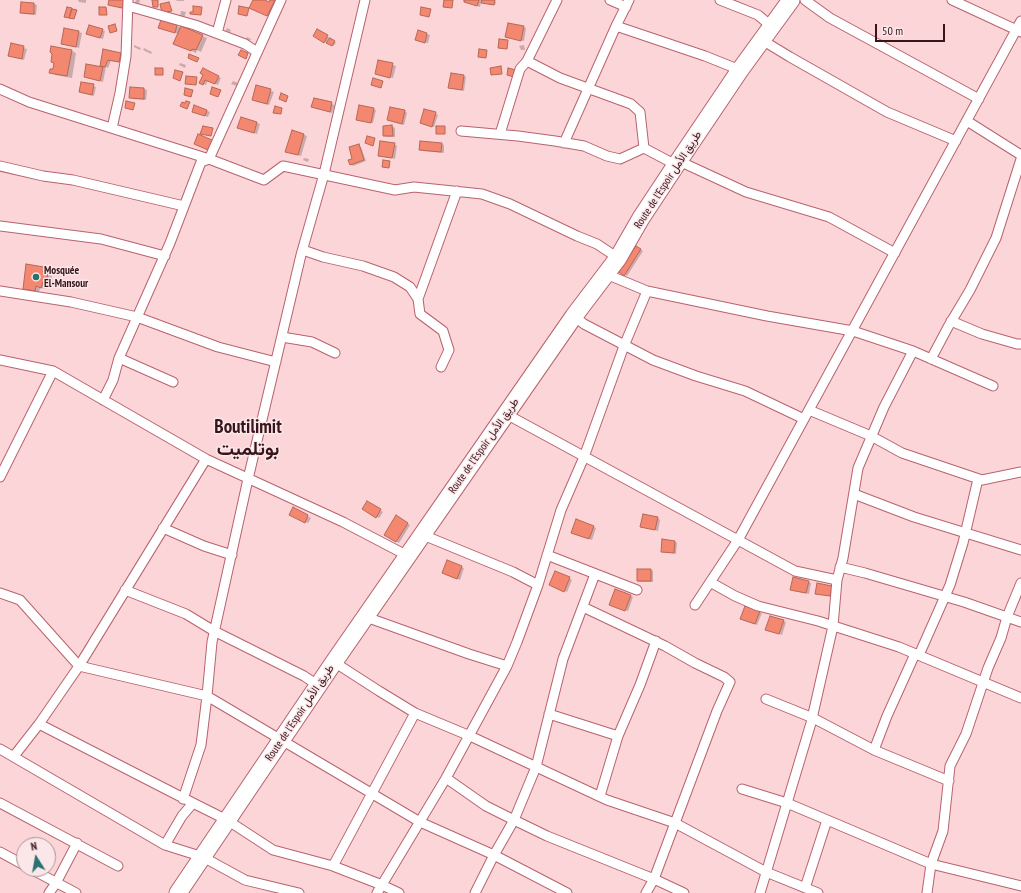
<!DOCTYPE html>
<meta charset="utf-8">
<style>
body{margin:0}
#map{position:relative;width:1021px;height:893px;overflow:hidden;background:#fbd5d7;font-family:"PT Sans Narrow",sans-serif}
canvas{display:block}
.north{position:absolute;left:16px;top:837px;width:40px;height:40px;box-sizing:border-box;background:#fbe7e9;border:1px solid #ad9396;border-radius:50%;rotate:349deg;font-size:11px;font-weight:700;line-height:16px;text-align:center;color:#37151a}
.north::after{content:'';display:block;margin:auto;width:14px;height:18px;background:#287271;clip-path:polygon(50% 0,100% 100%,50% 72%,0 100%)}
.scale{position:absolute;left:875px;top:24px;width:70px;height:18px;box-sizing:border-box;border:2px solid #37151a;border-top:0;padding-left:5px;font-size:12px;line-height:14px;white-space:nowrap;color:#37151a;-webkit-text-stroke:3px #fbe7e9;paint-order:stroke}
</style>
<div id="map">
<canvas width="1021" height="893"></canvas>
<div class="north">N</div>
<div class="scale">50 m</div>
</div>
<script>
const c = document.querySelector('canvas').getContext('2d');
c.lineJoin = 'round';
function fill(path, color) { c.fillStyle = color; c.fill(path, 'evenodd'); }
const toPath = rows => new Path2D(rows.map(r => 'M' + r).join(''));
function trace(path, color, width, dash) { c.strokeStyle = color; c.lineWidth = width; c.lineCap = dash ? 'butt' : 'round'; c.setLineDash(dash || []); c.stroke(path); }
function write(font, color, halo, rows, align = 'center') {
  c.font = font + ' "PT Sans Narrow",Vazirmatn,sans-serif'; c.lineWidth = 3; c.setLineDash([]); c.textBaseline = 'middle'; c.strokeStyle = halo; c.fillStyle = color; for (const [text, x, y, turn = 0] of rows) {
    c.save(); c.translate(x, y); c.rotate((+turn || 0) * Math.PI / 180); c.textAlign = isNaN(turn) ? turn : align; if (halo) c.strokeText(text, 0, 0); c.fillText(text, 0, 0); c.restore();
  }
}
fill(toPath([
 [78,0,86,0,86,3,79,2],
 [136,0,140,0,139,4,135,3],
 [176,0,184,0,184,1,177,1],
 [254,0,263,0,270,3,271,0,277,2,270,17,251,7],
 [466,0,488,0,496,2,495,5,481,2,480,7,468,3],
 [22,3,34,4,37,5,36,15,24,14,21,12],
 [181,11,186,12,184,18,180,17],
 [161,21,177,26,207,38,201,52,197,50,196,53,179,46,179,34,162,29],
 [523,27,526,28,524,41,506,37],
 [227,28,231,30,230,32,226,31],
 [65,29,82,33,79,48,62,44],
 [102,30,105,31,103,39,87,34],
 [317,30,330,38,336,43,333,46,314,36],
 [419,32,430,35,428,43,419,41],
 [247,37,251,39,250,41,246,39],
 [12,45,27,49,24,60,10,56],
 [134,45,141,48,140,50,134,47],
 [524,45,525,50,521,50,519,46],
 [144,48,152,52,151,54,143,50],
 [72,51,76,53,72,78,55,75,51,72],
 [103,51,123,55,122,63,111,61,108,68,106,67,103,82,85,77,100,68],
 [378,61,396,66,393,78,376,74],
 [180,63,186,65,185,68,179,65],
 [203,70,221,78,218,85,208,80,206,85,201,83,204,74],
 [464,76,466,77,464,91,449,87],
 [233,81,238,83,237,86,231,84],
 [82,83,96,87,94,96,80,92],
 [257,86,274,92,269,105,255,101],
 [131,88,144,89,147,90,146,100,133,99,130,97],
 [314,99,335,105,332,113,312,107],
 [195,106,210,112,208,117,196,113],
 [373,109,376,110,373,123,357,119],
 [405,111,407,113,404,125,388,120],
 [435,113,438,115,434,127,424,124],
 [241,118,260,124,257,134,241,129],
 [392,126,395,128,395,137,387,137,384,135],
 [292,131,307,136,301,156,289,153],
 [394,144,397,146,395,159,379,155],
 [442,144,444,145,444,153,423,151,420,150],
 [359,145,361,147,366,161,353,166,351,164],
 [304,158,309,159,308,162,303,160],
 [636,247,643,251,627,276,620,272],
 [43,268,48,271,47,274,52,276,50,284,47,284,46,289,40,288,39,293,28,291,24,289],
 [368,502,383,512,379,518,364,509],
 [294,509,311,518,308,523,291,515],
 [396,517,410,525,399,543,386,535],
 [658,518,660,520,658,531,641,526],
 [577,520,596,528,592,540,575,534],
 [675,542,677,543,676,554,662,551],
 [448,562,464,568,460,580,446,575],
 [651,570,653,571,653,582,640,582,638,581],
 [569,578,572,580,567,592,553,586],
 [809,582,811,583,809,594,794,591],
 [818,584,832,587,833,597,816,593],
 [631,596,633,597,628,611,613,606],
 [759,612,762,613,757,625,744,620],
 [783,621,786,622,782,635,767,630]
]), '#0003');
const building = toPath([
 [109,0,124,0,122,8,108,5,109,0],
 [152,0,158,0,158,7,153,7,152,0],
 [253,0,265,0,269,2,270,0,275,0,267,16,249,8,253,0],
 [444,0,453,0,452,8,443,7,444,0],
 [464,0,479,0,477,6,464,2,464,0],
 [482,0,495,0,494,5,481,3,482,0],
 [21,2,34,3,34,14,20,13,21,2],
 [169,2,172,11,162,13,160,4,169,2],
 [193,6,202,7,201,15,190,14,190,12,193,12,193,6],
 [239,6,249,8,247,16,238,14,239,6],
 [67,7,72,8,69,18,64,17,67,7],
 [99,7,106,7,107,15,99,15,99,7],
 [421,7,431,9,429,17,420,15,421,7],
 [72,9,77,10,74,19,69,18,72,9],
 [161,20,177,25,175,33,158,28,161,20],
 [508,23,524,26,521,41,505,37,508,23],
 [115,24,117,31,110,33,108,26,115,24],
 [89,25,103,29,100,38,86,34,89,25],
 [181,26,203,35,196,50,192,49,191,51,173,44,181,26],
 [64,28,79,31,76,47,61,44,64,28],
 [317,29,328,35,324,43,313,36,317,29],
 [418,30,427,33,425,43,415,40,418,30],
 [330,38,335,41,332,46,326,43,330,38],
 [499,39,508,40,507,49,498,48,499,39],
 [11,43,24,46,22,59,8,56,11,43],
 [51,46,72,50,67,76,49,73,50,69,53,69,54,63,51,62,52,54,50,52,51,46],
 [103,49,121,53,119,62,108,60,105,67,100,66,103,49],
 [479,49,487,50,486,58,478,57,479,49],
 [241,50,248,53,246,59,238,55,241,50],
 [189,54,199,58,197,62,188,58,189,54],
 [378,60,393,63,390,78,375,74,378,60],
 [86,64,103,67,100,81,84,77,86,64],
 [501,66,502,74,491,75,490,68,501,66],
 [155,68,163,68,163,75,155,75,155,68],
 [203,68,219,76,215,84,205,80,203,85,199,83,203,75,200,73,203,68],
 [508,68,516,70,514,77,507,75,508,68],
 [175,70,183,72,180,81,173,78,175,70],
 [451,73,464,75,462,90,448,88,451,73],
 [186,76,197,77,196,85,185,84,186,76],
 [373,78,383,81,381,88,371,85,373,78],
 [81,82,94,84,92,95,79,92,81,82],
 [256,85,271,89,267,104,252,100,256,85],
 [130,87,144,88,144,99,129,98,130,87],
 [212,87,221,90,218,97,210,94,212,87],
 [185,88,193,90,191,97,184,95,185,88],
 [281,93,288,96,286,102,279,99,281,93],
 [314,98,332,102,330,112,311,107,314,98],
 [126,101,135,103,133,110,125,108,126,101],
 [186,101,190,102,187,109,180,106,182,102,185,103,186,101],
 [194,105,207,110,205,116,192,112,194,105],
 [359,105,374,108,371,123,356,120,359,105],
 [275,106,282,108,281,114,273,113,275,106],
 [390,107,405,110,402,124,387,120,390,107],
 [424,109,436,112,432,127,420,123,424,109],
 [241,117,257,122,254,133,237,128,241,117],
 [392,125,393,136,383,136,383,126,392,125],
 [203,126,213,128,211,136,200,134,203,126],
 [436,126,445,126,445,134,436,134,436,126],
 [292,130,304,134,298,155,285,152,292,130],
 [198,134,212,140,208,150,194,144,198,134],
 [367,136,375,138,373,146,365,143,367,136],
 [380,141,395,143,392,158,378,156,380,141],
 [420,141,442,143,441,152,419,150,420,141],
 [359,144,364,160,350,165,348,160,352,159,349,147,359,144],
 [383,160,390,161,389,168,382,167,383,160],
 [636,246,641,249,624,276,619,272,636,246],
 [26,264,44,267,43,272,48,273,46,283,43,282,41,288,36,286,35,291,23,289,26,264],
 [367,501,381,509,376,518,362,509,367,501],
 [293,507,308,515,305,523,289,515,293,507],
 [643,514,658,517,655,530,640,527,643,514],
 [396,515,408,523,396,542,384,535,396,515],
 [576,519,594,526,589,539,571,533,576,519],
 [662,539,675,541,674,553,661,552,662,539],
 [447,560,462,566,457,579,442,573,447,560],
 [637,569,651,569,651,581,637,581,637,569],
 [555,571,570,577,564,592,549,585,555,571],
 [793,577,809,581,806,593,790,590,793,577],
 [817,583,832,586,830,596,815,594,817,583],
 [615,589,631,595,625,611,609,605,615,589],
 [745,606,760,611,755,624,740,619,745,606],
 [770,616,784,620,779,634,765,630,770,616]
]);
fill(building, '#f4876f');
trace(building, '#b86756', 1);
const street = toPath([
 [610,0,626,7],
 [720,0,758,15,772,27],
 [805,0,830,18,979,99],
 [952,0,1021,32],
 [128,6,195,25,245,44,257,52],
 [616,26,705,56,740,70],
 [217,33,226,0],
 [762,40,790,57,887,112,956,141],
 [527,61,560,78,631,104,640,112,644,148],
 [0,89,29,102,209,159,264,180,283,166,395,190,414,187,482,194,510,204,577,236,597,244,618,258],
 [967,121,1021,155],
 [112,128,120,93,126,56,128,1],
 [461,131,518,136,555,141,584,146,607,156,620,159,644,148],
 [500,134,520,69,527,61,557,0],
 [564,143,616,26,629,0],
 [644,148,676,165],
 [679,161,746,192,829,217,895,253],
 [0,166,43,176,73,180,184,206],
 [0,226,101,239,165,256],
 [303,250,323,257,363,266,394,277,410,287,418,299,420,314,443,331,449,350,441,367],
 [606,274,647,291,767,316,853,331,913,351,993,386],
 [0,291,71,302,137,317,218,347,276,362],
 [418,299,457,191],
 [574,316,584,324,653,360,696,376,745,391,804,419],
 [951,321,982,334,1017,344,1021,344],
 [282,337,312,342,335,353],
 [119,358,173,382],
 [931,359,948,327,970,290,996,238,1021,159],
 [0,360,53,371,206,459,343,522,408,556],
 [103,400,113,380,119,358,170,243,201,162,209,159,281,0],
 [809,410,871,436,902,453,982,480,1021,472],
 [506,414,795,571,837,580],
 [0,477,53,371],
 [854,494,914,517,1021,550],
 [163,528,204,546,232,555],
 [423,535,513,572,538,585],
 [547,555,637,590],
 [840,567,865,573,964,602,1021,622],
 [710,582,735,596,758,606,818,621,899,647,1021,698],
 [125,590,186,614,214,631,304,676,319,686],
 [0,593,20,600,79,666,207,696,420,822,494,855,567,893],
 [695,605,738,540,1021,21],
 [583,607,665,646,695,663,724,677,730,682,717,711,654,879,646,893],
 [366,617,469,654,507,666],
 [919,655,950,585,963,543,978,479],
 [334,662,379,691,415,713,470,736,607,800,675,823,766,872,818,893],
 [766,699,813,718,874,750,949,781],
 [549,714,618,736],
 [39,724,193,803,227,820,273,850,333,866,382,885,399,893],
 [0,749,165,845,203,857,245,880,299,893],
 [874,750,887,716,915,654],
 [14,756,39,724,79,666,206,459],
 [446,778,486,806,514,820,547,836,654,879,684,893],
 [742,789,787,803,931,864,1021,886],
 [600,796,618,736,640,685,656,641],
 [183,799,201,745,207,696,212,642,248,479,301,255,324,174,365,0],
 [0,803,118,866],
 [165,845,182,816,193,803],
 [0,852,24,865],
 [333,866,415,713],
 [31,869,76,893],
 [805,888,827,820],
 [49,893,56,883,77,843],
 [377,893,446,778,507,666,517,642,538,585,561,510,584,457,624,346,647,291],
 [475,893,494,855,514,820,536,767,563,659,595,574],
 [760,893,811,723,833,626,837,580,843,558,858,468,884,407,913,351],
 [927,893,931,864,943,831,950,766,966,734,988,668,1001,638,1007,617,1021,583]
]);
const highway = toPath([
 [178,893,334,662,506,414,574,316,618,258,641,218,676,165,740,70,791,0]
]);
trace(street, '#b7636e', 11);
trace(highway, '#b7636e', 19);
trace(street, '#fff', 9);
trace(highway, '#fff', 17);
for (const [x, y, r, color] of [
 [36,277,4,"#287271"]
]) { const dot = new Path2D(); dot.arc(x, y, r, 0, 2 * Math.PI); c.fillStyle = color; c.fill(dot); trace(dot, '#fbe7e9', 1.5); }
write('11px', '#37151a', '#fbe7e9', [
 ["Route de l’Espoir طريق الأمل",668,180,-57],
 ["Route de l’Espoir طريق الأمل",484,446,-55],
 ["Route de l’Espoir طريق الأمل",300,713,-56]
]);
write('bold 11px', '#37151a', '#fbe7e9', [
 ["Mosquée",44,271],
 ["El-Mansour",44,284]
], 'left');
write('bold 19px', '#37151a', '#fbe7e9', [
 ["Boutilimit",248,428],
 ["بوتلميت",248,450]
]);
</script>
